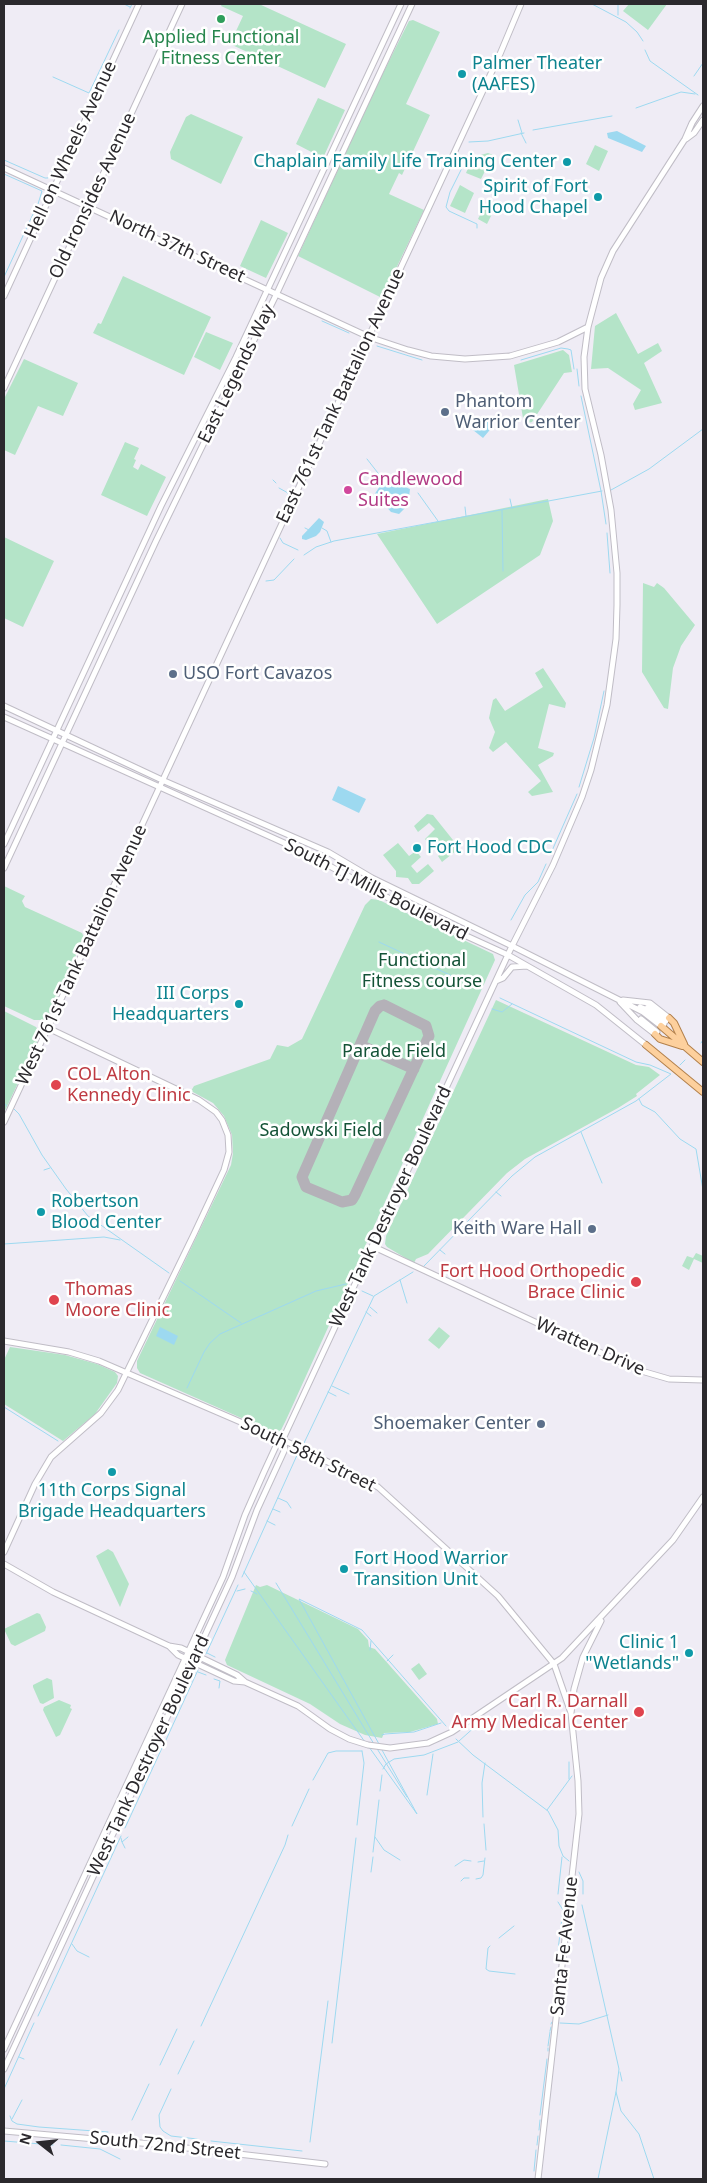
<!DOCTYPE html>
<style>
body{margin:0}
#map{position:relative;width:707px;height:2183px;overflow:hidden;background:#efecf5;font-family:"Noto Sans",sans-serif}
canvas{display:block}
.frame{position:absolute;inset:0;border:5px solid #2b292d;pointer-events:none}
.north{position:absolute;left:15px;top:2118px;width:50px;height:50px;-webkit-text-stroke:4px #fff;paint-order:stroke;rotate:286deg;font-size:14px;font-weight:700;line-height:20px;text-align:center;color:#2b292d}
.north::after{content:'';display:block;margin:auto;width:18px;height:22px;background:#2b292d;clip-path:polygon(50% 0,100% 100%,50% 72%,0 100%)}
</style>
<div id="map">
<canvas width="707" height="2183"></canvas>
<div class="frame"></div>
<div class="north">N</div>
</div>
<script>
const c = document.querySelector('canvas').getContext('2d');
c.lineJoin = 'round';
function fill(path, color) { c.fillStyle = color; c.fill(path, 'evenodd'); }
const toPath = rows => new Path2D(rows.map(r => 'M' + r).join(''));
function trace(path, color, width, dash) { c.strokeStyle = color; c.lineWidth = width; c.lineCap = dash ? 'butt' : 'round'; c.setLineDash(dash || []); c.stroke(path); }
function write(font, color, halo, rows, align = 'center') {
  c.font = font + ' "Noto Sans",sans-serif'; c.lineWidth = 5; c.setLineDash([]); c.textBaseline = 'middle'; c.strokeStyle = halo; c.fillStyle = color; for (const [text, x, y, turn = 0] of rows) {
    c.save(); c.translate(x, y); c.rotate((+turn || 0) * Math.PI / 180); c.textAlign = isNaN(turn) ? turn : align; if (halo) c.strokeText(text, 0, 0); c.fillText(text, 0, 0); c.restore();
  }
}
fill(toPath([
 [222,4,259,4,346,44,325,88,230,44,243,16,221,6],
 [629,4,667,4,648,30,623,11],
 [413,20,440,32,406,104,430,115,402,175,399,173,389,194,424,210,382,298,298,256,377,85,409,21],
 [318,98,345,110,323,158,296,144],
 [191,114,243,137,221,184,171,159,170,152,186,117],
 [595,145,608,151,599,171,586,164],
 [488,153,493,155,481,179,466,173,473,157],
 [460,185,474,193,465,213,450,206],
 [488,199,497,204,487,224,478,219],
 [261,220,288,233,266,278,240,266],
 [123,276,211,317,184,375,93,333,98,323,101,324],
 [616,313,638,354,658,343,662,351,644,363,662,403,635,410,633,404,641,390,608,368,591,369,595,326],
 [206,332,233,343,220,370,194,357],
 [563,350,569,355,572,372,564,373,532,422,524,424,514,365],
 [24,359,78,383,63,416,38,406,15,455,4,450,4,399],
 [125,442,139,448,134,459,136,460,133,467,138,470,141,464,166,477,147,516,101,495],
 [548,499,553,521,540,555,437,624,377,534],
 [4,537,54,561,23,627,4,618],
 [643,583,654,587,657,583,664,588,695,625,681,646,673,668,668,709,664,708,642,672],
 [543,668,566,703,565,708,549,704,538,748,554,753,553,756,538,765,553,792,532,796,528,792,541,781,506,742,493,752,489,748,495,732,489,718,493,700,496,698,505,711,543,687,535,673],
 [427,814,433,815,457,845,457,850,442,862,438,856,449,847,443,840,432,848,425,839,435,829,429,823,418,832,414,826],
 [398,843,409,856,416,851,421,857,411,866,417,873,428,864,434,871,419,884,412,884,408,878,396,877,396,871,383,855],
 [4,886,25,896,22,901,25,907,82,933,84,937,49,1016,44,1020,34,1020,4,1006],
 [371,899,379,900,493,954,495,960,286,1420,280,1432,275,1433,140,1373,137,1368,137,1361,231,1165,233,1153,232,1135,224,1116,213,1103,191,1091,194,1086,270,1059,277,1045,288,1047,302,1039,365,905],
 [496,1000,636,1065,649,1067,660,1075,636,1094,637,1096,618,1108,525,1159,507,1173,428,1254,416,1259,414,1263,387,1247,385,1244,386,1236],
 [4,1011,36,1027,39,1031,38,1040,4,1113],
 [696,1253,703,1256,703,1263,694,1259,689,1270,682,1266,687,1256,693,1258],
 [439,1327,450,1336,439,1349,428,1340],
 [10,1347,65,1355,97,1364,115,1372,118,1376,117,1383,95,1414,63,1441,4,1404,4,1360],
 [108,1549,113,1552,129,1584,120,1607,96,1556],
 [256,1585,260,1587,267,1585,358,1629,368,1640,369,1647,375,1649,437,1719,438,1724,410,1732,384,1733,382,1738,365,1735,340,1724,310,1704,227,1665,225,1660],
 [37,1613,40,1614,46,1627,45,1631,15,1646,11,1644,4,1629],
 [419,1663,427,1674,419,1680,411,1669],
 [47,1678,52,1680,54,1698,43,1704,40,1703,33,1687,33,1685],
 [59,1700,71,1705,70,1708,72,1709,60,1735,56,1737,43,1710,44,1707]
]), '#b4e4c8');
fill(toPath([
 [617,131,646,146,642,152,608,138,607,133],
 [483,417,494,425,483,438,473,430],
 [388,480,410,489,408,505,399,514,391,512,382,502,370,501,382,483],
 [319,518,324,522,320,532,316,536,306,540,302,539,302,536],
 [338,786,366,799,359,813,332,800],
 [160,1327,178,1336,174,1345,156,1336]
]), '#9dd9f0');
trace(toPath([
 [124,4,130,7],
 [592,4,626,22,637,32,643,41],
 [618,4,618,15],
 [130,8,132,4],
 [645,50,650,61,698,95],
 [694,76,703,63],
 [53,77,89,93,119,30],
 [636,108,681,92,695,94],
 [518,120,522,133],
 [533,130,612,116],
 [521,133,526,143],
 [469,142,488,141,524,133],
 [4,160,45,178,48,178,54,169],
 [463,166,450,192,446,207,449,211,477,224,477,228],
 [4,174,42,191,38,204],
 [4,277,34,212],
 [322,321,349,333],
 [377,346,422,360],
 [521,360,561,348,568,349,571,350,574,369],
 [577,369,579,386],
 [581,396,601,491,606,524],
 [367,459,385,482],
 [273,480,276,483],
 [279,488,288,493,289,498],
 [611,490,649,469,703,429],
 [418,493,438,521],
 [510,499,512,508],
 [465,507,466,516],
 [502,510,503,571],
 [305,528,309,530],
 [322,528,327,531,331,542],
 [607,533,610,573],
 [280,538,283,543,298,550],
 [304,555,316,547,334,541,602,491],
 [266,581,274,580,294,559],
 [579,787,594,738,604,691],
 [551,853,577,794],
 [511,920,525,895,538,882,546,864],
 [379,942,480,989],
 [492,1009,502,1012,512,1004],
 [701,1043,703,1040],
 [680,1065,685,1060],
 [639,1099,642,1105,655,1112,680,1139,696,1149,703,1190],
 [4,1103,7,1106],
 [14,1109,19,1114,42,1155,66,1189,88,1216,169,1273],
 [581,1132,602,1183],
 [44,1170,50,1168],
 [496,1192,501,1196],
 [63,1198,72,1197],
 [4,1244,104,1237,120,1240],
 [440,1250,445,1254],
 [424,1266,512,1176,535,1157,636,1101,671,1074,650,1065,636,1062,500,998],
 [400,1280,407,1303],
 [180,1281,241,1323],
 [362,1291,373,1296],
 [370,1307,377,1313],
 [366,1312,371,1316],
 [332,1386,349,1394],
 [187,1388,204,1352,210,1343,220,1334,316,1291,346,1284],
 [328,1392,336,1396],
 [4,1407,58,1441],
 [304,1443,374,1296,413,1272],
 [298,1454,314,1464],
 [278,1498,287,1502,291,1508],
 [273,1509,280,1512],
 [267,1521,275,1525],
 [244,1572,365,1742],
 [242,1577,298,1453],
 [276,1583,374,1744],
 [237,1591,245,1589],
 [251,1591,257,1594],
 [370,1650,371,1641],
 [207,1653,215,1657],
 [206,1654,238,1585],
 [387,1661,393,1655],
 [198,1672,206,1675],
 [214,1679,220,1681,219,1688],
 [382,1735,385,1734,414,1732,441,1723],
 [456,1739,473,1755,548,1811,558,1830,559,1846,563,1856,569,1861],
 [166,1740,198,1670],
 [459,1741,477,1725],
 [379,1744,299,1599,362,1630,446,1726],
 [369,1747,417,1814,382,1750],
 [376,1747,407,1797],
 [383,1769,386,1764,394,1759,424,1755,458,1742],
 [569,1779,569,1762],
 [313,1780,328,1753,336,1751,362,1751],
 [380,1791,382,1775],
 [427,1795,433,1754],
 [547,1810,572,1776],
 [483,1817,482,1783,485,1763],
 [484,1824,486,1850],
 [357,1825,364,1763,362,1751],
 [292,1826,309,1789],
 [125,1828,162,1748],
 [375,1837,384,1850,400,1860],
 [121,1838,122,1842,128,1837],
 [122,1842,125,1848],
 [373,1852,379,1800],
 [478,1862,484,1861],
 [455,1866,464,1860,471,1861],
 [371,1872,373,1857],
 [579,1872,583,1881,583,1894],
 [476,1879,481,1878,483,1875,485,1858],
 [461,1881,464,1878,469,1878],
 [558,1894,562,1857],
 [558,1902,563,1910,558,1950],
 [582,1905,619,2069,616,2092,621,2111,639,2134,654,2179],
 [499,1938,514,1926],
 [72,1944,77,1951,89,1957],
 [490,1946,488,1948,486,1969,489,1971,515,1974],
 [38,2016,121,1836],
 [560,2023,579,2024,608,2015],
 [551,2024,552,2022],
 [201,2026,285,1845,288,1835],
 [550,2031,551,2027],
 [332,2043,356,1838],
 [548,2046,550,2032],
 [548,2051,548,2048],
 [19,2057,24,2059],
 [160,2065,177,2029],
 [620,2072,622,2081],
 [178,2074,194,2041],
 [4,2089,34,2023],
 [171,2089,159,2115,160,2127,163,2131,171,2136,197,2139],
 [540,2115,547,2059],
 [10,2116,12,2121,17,2124,39,2127,108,2132],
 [12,2119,22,2100],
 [132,2120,149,2084],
 [539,2130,540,2120],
 [4,2141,53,2145],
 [211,2141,302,2151],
 [310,2142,328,2001],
 [61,2145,100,2149,120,2159],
 [537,2145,538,2136],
 [4,2151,4,2142],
 [534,2171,536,2150],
 [598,2179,616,2092]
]), '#9dd9f0', 1);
trace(toPath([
 [384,1005,426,1026,429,1036,355,1195,352,1200,342,1202,306,1187,302,1177,375,1011,380,1006,384,1005],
 [360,1045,414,1069]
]), '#b4b1b8', 11);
const minor = toPath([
 [686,139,694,133,703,120],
 [4,168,369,337,408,350,431,356,465,359,510,356,558,342,588,327],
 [4,296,139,4],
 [4,388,182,4],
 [4,706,162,780,328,852,372,878,512,946,643,1012,661,1026],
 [4,717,302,851,416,913,508,955,596,1005,646,1045],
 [4,844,161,506,236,357,401,4],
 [4,868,156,541,277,293,412,4],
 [496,981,503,978,512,967,527,966],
 [623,1000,650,1003,669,1018],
 [620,1002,637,1020,655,1034],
 [648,1006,666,1021],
 [640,1007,645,1009,664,1024],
 [641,1019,657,1032],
 [4,1122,500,54,521,4],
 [372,1246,638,1370,669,1379,703,1380],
 [4,1341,69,1352,99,1361,294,1445,378,1487,498,1596,554,1664,571,1713],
 [4,1552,35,1484,51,1457,101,1413,118,1390,194,1234,224,1170,229,1152,228,1135,222,1120,216,1112,199,1100,48,1028],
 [4,1564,53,1592,169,1646,181,1648,237,1675,245,1682],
 [169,1646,178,1655,234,1681,245,1682,298,1706,330,1729,349,1739,368,1745,390,1748,428,1743,452,1732,562,1658,673,1540,703,1497],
 [4,2049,223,1577,245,1515,264,1472,276,1446,282,1441,512,946,553,865,582,797,591,770,607,705,616,639,617,605,617,573,611,510,601,455,585,389,584,357,588,327,601,278,613,251,685,139,692,123,703,106],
 [4,2069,232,1577,257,1510,285,1449,282,1441],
 [4,2131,152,2144,325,2164],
 [538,2179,579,1814,578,1781,571,1713,574,1689,583,1657,601,1621]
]);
const major = toPath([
 [669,1018,674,1023,684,1044],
 [661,1026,703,1062],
 [655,1034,660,1039,682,1046],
 [646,1045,703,1092]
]);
trace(minor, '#c0bdc6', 7);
trace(major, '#b3814c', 8);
trace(minor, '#fff', 5);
trace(major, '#fdd09d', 6);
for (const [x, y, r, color] of [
 [221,19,5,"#2e9e5b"],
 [462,74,5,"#0f9aa8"],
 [567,162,5,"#0f9aa8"],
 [598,197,5,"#0f9aa8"],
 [445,412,5,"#5c6f8a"],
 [348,490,5,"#d1479c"],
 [173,674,5,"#5c6f8a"],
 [417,848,5,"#0f9aa8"],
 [239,1004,5,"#0f9aa8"],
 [56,1085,6,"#e0444e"],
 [41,1212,5,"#0f9aa8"],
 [592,1229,5,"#5c6f8a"],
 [636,1282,6,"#e0444e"],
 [54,1300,6,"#e0444e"],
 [541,1424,5,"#5c6f8a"],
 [112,1472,5,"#0f9aa8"],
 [344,1569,5,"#0f9aa8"],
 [689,1653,5,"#0f9aa8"],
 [639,1712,6,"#e0444e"]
]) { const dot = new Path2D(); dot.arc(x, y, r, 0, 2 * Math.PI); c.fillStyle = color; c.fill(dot); trace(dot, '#fff', 2); }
write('18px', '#27864d', '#fff', [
 ["Applied Functional",221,38],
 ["Fitness Center",221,59]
]);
write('18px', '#0d838f', '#fff', [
 ["Palmer Theater",472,64],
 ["(AAFES)",472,85],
 ["Chaplain Family Life Training Center",557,162,"right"],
 ["Spirit of Fort",588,187,"right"],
 ["Hood Chapel",588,208,"right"],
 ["Fort Hood CDC",427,848],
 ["III Corps",229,994,"right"],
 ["Headquarters",229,1015,"right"],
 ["Robertson",51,1202],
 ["Blood Center",51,1223],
 ["11th Corps Signal",112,1491,"center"],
 ["Brigade Headquarters",112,1512,"center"],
 ["Fort Hood Warrior",354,1559],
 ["Transition Unit",354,1580],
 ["Clinic 1",679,1643,"right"],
 ["\"Wetlands\"",679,1664,"right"]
], 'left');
write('18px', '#2b292d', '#fff', [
 ["Hell on Wheels Avenue",71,150,-65],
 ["Old Ironsides Avenue",93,196,-65],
 ["North 37th Street",177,247,25],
 ["East Legends Way",237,374,-64],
 ["East 761st Tank Battalion Avenue",341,396,-65],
 ["South TJ Mills Boulevard",376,890,27],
 ["West 761st Tank Battalion Avenue",82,955,-65],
 ["West Tank Destroyer Boulevard",391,1207,-65],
 ["Wratten Drive",590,1347,24],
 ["South 58th Street",308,1455,26],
 ["West Tank Destroyer Boulevard",149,1756,-65],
 ["Santa Fe Avenue",565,1946,-84],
 ["South 72nd Street",165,2146,6]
]);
write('18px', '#4e5e75', '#fff', [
 ["Phantom",455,402],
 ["Warrior Center",455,423],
 ["USO Fort Cavazos",183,674],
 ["Keith Ware Hall",582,1229,"right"],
 ["Shoemaker Center",531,1424,"right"]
], 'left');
write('18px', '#b23c85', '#fff', [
 ["Candlewood",358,480],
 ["Suites",358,501]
], 'left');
write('18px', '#135236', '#fff', [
 ["Functional",422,961],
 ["Fitness course",422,982],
 ["Parade Field",394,1052],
 ["Sadowski Field",321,1131]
]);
write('18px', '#be3a42', '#fff', [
 ["COL Alton",67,1075],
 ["Kennedy Clinic",67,1096],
 ["Fort Hood Orthopedic",625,1272,"right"],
 ["Brace Clinic",625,1293,"right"],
 ["Thomas",65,1290],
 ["Moore Clinic",65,1311],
 ["Carl R. Darnall",628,1702,"right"],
 ["Army Medical Center",628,1723,"right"]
], 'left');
</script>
